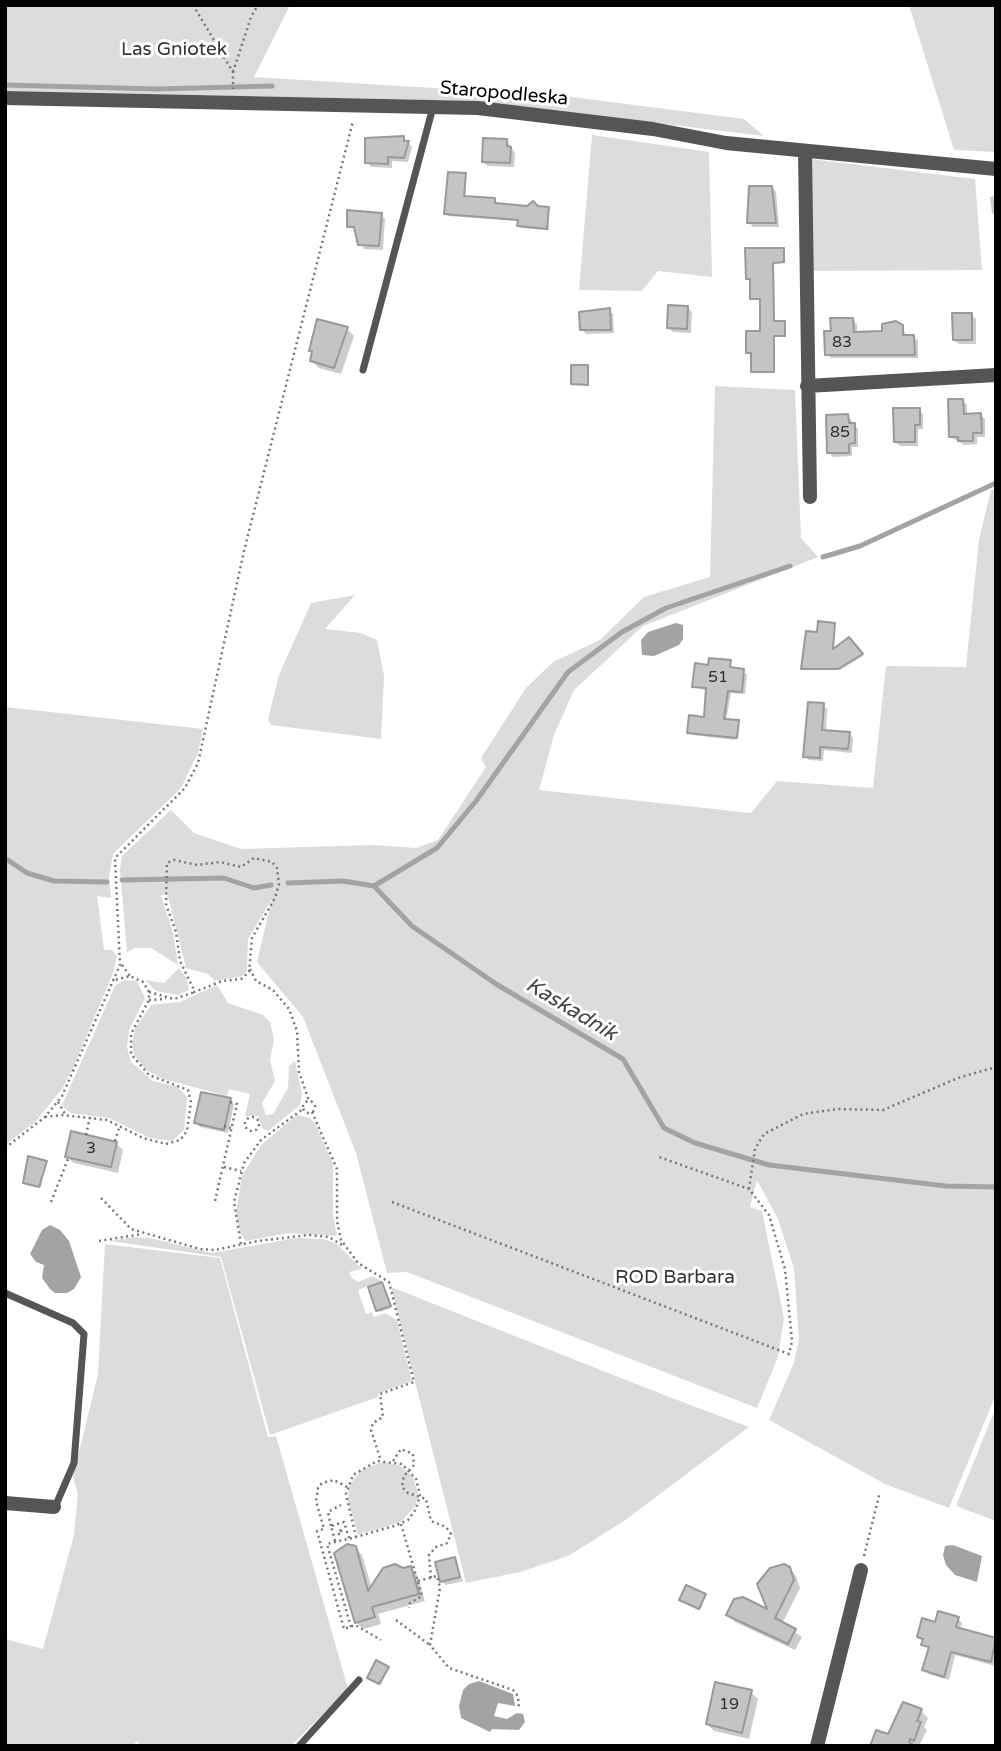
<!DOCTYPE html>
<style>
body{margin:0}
#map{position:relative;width:1001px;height:1751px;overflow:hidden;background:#fff;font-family:"Varela Round",sans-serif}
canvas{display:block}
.frame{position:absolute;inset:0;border:7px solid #000;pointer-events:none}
</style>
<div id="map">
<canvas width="1001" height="1751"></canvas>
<div class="frame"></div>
</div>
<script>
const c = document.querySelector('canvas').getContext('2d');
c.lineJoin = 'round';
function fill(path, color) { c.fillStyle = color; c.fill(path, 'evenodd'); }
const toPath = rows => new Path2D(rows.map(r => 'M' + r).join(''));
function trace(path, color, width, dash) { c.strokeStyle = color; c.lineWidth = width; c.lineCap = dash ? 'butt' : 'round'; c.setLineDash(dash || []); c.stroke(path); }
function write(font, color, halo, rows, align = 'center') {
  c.font = font + ' "Varela Round",sans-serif'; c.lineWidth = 6; c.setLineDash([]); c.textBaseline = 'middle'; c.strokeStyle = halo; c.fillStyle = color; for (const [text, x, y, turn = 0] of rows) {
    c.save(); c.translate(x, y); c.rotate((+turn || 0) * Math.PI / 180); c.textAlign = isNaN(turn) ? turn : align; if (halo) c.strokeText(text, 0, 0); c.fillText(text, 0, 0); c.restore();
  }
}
fill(toPath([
 [5,5,290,5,254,77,564,96,744,119,764,136,474,101,5,91],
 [909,5,996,5,996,152,954,150],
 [592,135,709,152,712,277,658,271,642,291,579,290],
 [810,159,975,179,982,270,809,271],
 [715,386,795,390,801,538,818,557,643,626,574,690,554,735,539,790,751,813,777,781,873,788,886,666,966,667,979,539,991,490,996,489,996,1394,949,1508,885,1484,769,1420,794,1363,799,1339,794,1269,778,1219,757,1180,750,1207,762,1211,784,1318,778,1357,757,1408,407,1272,387,1273,356,1153,303,1017,257,962,272,899,248,939,247,970,243,976,215,981,208,974,186,968,167,893,161,896,173,932,178,965,151,948,135,948,127,952,120,870,122,856,171,810,194,833,241,849,373,845,416,848,438,840,486,767,481,758,526,688,553,662,600,640,644,597,710,577],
 [355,595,325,629,361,633,377,640,384,676,381,739,271,725,268,719,279,675,311,603],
 [5,707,203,729,198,753,181,788,113,854,109,877,111,898,97,896,104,950,112,950,117,956,113,973,73,1068,62,1089,36,1121,5,1145],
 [179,968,187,979,189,990,178,995,156,991,145,980,164,983],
 [124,980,137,981,145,998,129,1030,127,1047,131,1062,153,1081,178,1087,187,1097,184,1130,172,1141,150,1138,109,1118,70,1113,62,1105,115,986],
 [217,985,228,1003,263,1015,270,1022,274,1040,270,1060,275,1081,262,1103,266,1115,273,1114,288,1088,289,1066,295,1061,302,1094,300,1105,268,1131,263,1129,258,1116,245,1116,250,1094,229,1089,227,1096,163,1079,146,1070,134,1055,132,1043,135,1029,151,1005,180,1002],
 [297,1115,310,1118,316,1125,333,1164,333,1214,337,1236,289,1233,246,1241,240,1233,236,1212,242,1176,261,1145],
 [133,1237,150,1238,212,1253,296,1238,323,1239,337,1244,362,1269,349,1272,352,1278,358,1282,372,1276,382,1281,358,1290,366,1314,372,1312,374,1317,385,1313,397,1320,412,1381,379,1393,378,1397,270,1435,221,1257,110,1241],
 [105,1244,220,1258,268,1437,276,1436,348,1689,291,1746,141,1746,136,1741,134,1746,5,1746,5,1639,43,1649,74,1535,78,1494,73,1477,98,1374],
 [391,1287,664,1395,749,1427,624,1521,568,1556,520,1572,466,1583],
 [996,1407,996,1521,956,1506],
 [383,1462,399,1465,413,1477,418,1494,416,1505,401,1522,358,1535,348,1501,349,1486,361,1470]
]), '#dcdcdc');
fill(toPath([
 [676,623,683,625,683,639,679,645,654,656,642,655,641,640,648,632],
 [50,1225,60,1230,69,1241,81,1277,74,1289,67,1293,55,1293,50,1289,42,1278,44,1265,36,1262,30,1254,42,1230],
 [953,1545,982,1556,977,1582,955,1575,946,1565,943,1555,945,1546],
 [479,1681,513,1694,515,1706,498,1703,494,1716,507,1719,517,1713,523,1714,525,1722,519,1730,492,1729,490,1732,461,1718,459,1706,463,1690,469,1684]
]), '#a3a3a3');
fill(toPath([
 [403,138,412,147,408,162,392,161,392,168,371,167,367,162],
 [507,141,515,153,514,167,488,166,483,162],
 [465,175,466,198,495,200,497,205,548,209,549,230,521,228,519,221,448,216,446,214],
 [772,187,776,192,779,227,753,227,749,222],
 [996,196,996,213,992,214,990,197],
 [381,215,385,219,383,250,364,249,357,231,348,226],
 [783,250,785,263,774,264,775,323,786,324,786,337,774,337,775,373,754,373,752,354,748,352,762,333,761,300,752,298,752,280,747,278],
 [687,307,692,312,691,333,673,332,669,328],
 [609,310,613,314,614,333,586,334,582,329],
 [971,315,976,319,976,344,959,344,954,340],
 [852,320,857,324,857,334,884,333,902,326,907,337,914,337,918,341,918,358,831,358,827,354,833,333],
 [347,329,354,336,341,374,319,368,312,361,314,353,311,350],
 [587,367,589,385,574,385,572,384],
 [963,401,967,405,967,415,981,415,985,419,985,437,977,437,977,444,964,445,951,437],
 [919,410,923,414,923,429,918,429,918,446,900,446,895,442],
 [848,416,858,429,858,447,852,447,852,456,833,457,828,452],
 [834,625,834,650,848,639,863,656,840,670,805,670,819,634],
 [730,662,733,669,747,674,745,694,731,693,726,721,737,722,735,740,692,735,689,732,705,718,707,691,694,686,710,667],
 [823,705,827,709,826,732,849,734,853,738,852,753,824,750,823,761,809,760,805,756],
 [230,1100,234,1104,228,1133,200,1127,196,1123],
 [116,1143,123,1150,118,1173,74,1163,67,1157],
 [46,1162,41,1187,26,1184,25,1182],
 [383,1286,391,1308,380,1312,378,1310],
 [347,1546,355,1548,362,1555,372,1589,387,1568,410,1567,417,1575,425,1601,378,1614,381,1624,363,1629,356,1622,336,1553],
 [454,1559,463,1581,446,1585,441,1581],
 [789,1568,796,1576,800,1588,782,1624,802,1637,795,1650,735,1622,728,1615,770,1613],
 [705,1595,701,1609,683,1601],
 [958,1619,962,1623,960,1630,996,1640,995,1666,955,1655,949,1680,929,1674,924,1670,930,1650,919,1637,936,1624],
 [388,1669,381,1685,371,1679],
 [751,1692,758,1699,749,1739,714,1731,707,1724],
 [921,1711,928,1718,924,1727,927,1730,919,1746,872,1746]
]), '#0003');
trace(toPath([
 [5,85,157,89,272,86],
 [823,557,860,546,996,483],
 [5,858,27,873,54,881,107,882],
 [122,880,224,878,254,888,271,885],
 [288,883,343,881,374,886,412,926,496,984,623,1059,664,1128,695,1143,769,1165,946,1186,996,1187],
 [374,886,437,848,476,801,568,672,622,632,666,608,790,566]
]), '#a3a3a3', 5);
const building = toPath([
 [404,136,404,141,409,141,404,158,388,157,388,164,365,163,365,138,404,136],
 [483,138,507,139,507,146,511,147,510,163,482,162,483,138],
 [448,172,466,173,464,196,495,198,495,203,527,206,533,201,538,206,549,207,547,229,517,226,518,220,444,214,448,172],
 [749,186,772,186,776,223,747,223,749,186],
 [347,210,382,213,379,246,358,245,354,227,347,227,347,210],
 [745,248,784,248,784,262,773,263,774,321,785,321,785,336,774,336,774,372,751,372,751,353,746,353,746,331,760,331,760,299,750,299,750,279,746,279,745,248],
 [668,305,688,306,687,329,667,328,668,305],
 [610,308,611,330,580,330,579,312,610,308],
 [952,313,972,313,972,340,953,340,952,313],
 [830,318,853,318,854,332,882,331,882,324,896,321,903,325,903,335,914,335,915,355,825,355,824,331,831,331,830,318],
 [317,319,348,327,334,368,310,361,312,351,309,351,317,319],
 [571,365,588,365,588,385,571,384,571,365],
 [948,399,963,399,964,414,981,413,982,433,973,433,973,441,958,441,958,437,949,437,948,399],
 [893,408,920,408,920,425,915,425,915,442,894,442,893,408],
 [848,414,849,423,855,423,855,443,849,444,849,453,827,453,826,415,848,414],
 [818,621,835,623,833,649,849,637,863,654,838,669,801,669,806,631,817,632,818,621],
 [709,658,731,660,730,667,744,669,742,692,728,691,724,719,739,720,737,738,687,733,689,715,704,717,706,688,692,687,695,663,708,665,709,658],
 [808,702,824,703,822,730,850,732,848,749,820,747,820,758,803,757,808,702],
 [201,1092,231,1098,224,1130,194,1123,201,1092],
 [71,1131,117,1142,111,1167,65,1157,71,1131],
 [28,1156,47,1161,39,1187,23,1183,28,1156],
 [382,1282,391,1306,376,1311,368,1287,382,1282],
 [347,1544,356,1546,368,1591,383,1568,395,1564,403,1568,411,1566,419,1594,372,1607,375,1617,355,1623,334,1553,347,1544],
 [455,1557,460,1577,440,1582,435,1562,455,1557],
 [784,1564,790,1567,794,1580,775,1618,796,1629,788,1644,726,1615,734,1599,743,1597,767,1609,757,1584,770,1568,784,1564],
 [686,1585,706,1594,699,1609,679,1600,686,1585],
 [938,1611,959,1617,956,1627,996,1638,991,1662,951,1652,944,1677,922,1670,929,1647,921,1645,923,1639,917,1637,922,1618,935,1622,938,1611],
 [376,1660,389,1667,379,1684,367,1678,376,1660],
 [715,1682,752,1690,742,1733,706,1724,715,1682],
 [903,1702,922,1709,917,1721,921,1722,914,1741,910,1739,909,1742,915,1746,870,1746,876,1730,888,1734,903,1702]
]);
fill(building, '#c4c4c4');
trace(building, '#999', 2);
trace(toPath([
 [193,5,233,72,233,89],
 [233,72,251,17,258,5],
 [122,965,130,976],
 [250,969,256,981,273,990,289,1009,297,1031,299,1072,309,1101],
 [149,992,174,999,192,993,193,988,180,961,176,932,166,904,167,863,174,860,197,865,220,862,241,867,254,858,272,862,277,868,279,884,275,898,252,938,249,972,241,979,222,981,192,993],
 [149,1000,166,999],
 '303 1107a6 6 0 1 1 12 0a6 6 0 1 1-12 0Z',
 [58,1102,65,1114],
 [312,1112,337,1169,337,1221,341,1240,358,1263,389,1282,414,1382,380,1394,383,1417,373,1423,371,1430,381,1461],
 [45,1117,62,1115,107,1120,143,1138,166,1144,180,1140,187,1131,191,1102,188,1090,149,1075,131,1054,131,1034,149,1000,149,992,143,982,130,976,115,980],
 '245 1124a7 7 0 1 1 14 0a7 7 0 1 1-14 0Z',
 [224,1126,231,1128],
 [86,1135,90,1117],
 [115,1141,120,1125],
 [5,1148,45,1117,62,1096,120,965,115,858,185,788,198,763,244,551,353,121],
 [224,1167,241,1171],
 [749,1189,755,1149,764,1134,803,1114,838,1109,883,1110,958,1078,996,1067],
 [101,1198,131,1229,200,1249,215,1250,258,1241,308,1235,329,1237,342,1245],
 [215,1201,237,1104,230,1102],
 [51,1202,68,1159],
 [392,1202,789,1354,792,1341,785,1269,769,1215,749,1189,659,1157],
 [99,1241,142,1234],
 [241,1244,234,1202,244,1163,261,1140,303,1109],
 [393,1461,401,1449,413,1454,414,1465,404,1476,402,1487,408,1493,426,1499,431,1521,446,1527,451,1534,447,1543,436,1547,429,1555,431,1578],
 [347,1487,334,1480,322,1483,318,1488,316,1501,324,1529,317,1531,344,1629,355,1625,381,1640],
 [401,1524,422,1596,410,1603,409,1608],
 [331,1526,328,1512,341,1505],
 [341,1530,342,1533,339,1534,338,1531,341,1530],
 [335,1541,331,1526,344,1522,349,1538],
 [864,1556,880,1492],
 [418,1581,437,1576,440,1588,430,1645,449,1668,513,1690,518,1696,519,1709],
 [396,1620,430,1645],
 [351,1627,327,1544,356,1537,394,1526,408,1520,416,1509,420,1495,416,1479,402,1464,377,1461,353,1475,346,1494,356,1537]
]), '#777', 2.5, [2, 3.5]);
trace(toPath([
 [363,370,433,107],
 [5,1293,73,1323,84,1334,74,1463,55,1507],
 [299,1746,359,1680]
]), '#555', 7);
trace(toPath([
 [5,98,478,108,653,129,726,143,996,169],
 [805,152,810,497],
 [807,386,996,375],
 [5,1503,54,1507],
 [817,1746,861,1570]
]), '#555', 14);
write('16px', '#313131', null, [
 ["83",842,343],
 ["85",840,433],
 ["51",718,678],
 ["3",91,1149],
 ["19",729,1705]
]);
write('19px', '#333', '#fff', [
 ["Las Gniotek",174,50],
 ["ROD Barbara",675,1278]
]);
write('19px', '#000', '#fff', [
 ["Staropodleska",504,94,5]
]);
write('italic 21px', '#444', '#fff', [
 ["Kaskadnik",571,1010,31]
]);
</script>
